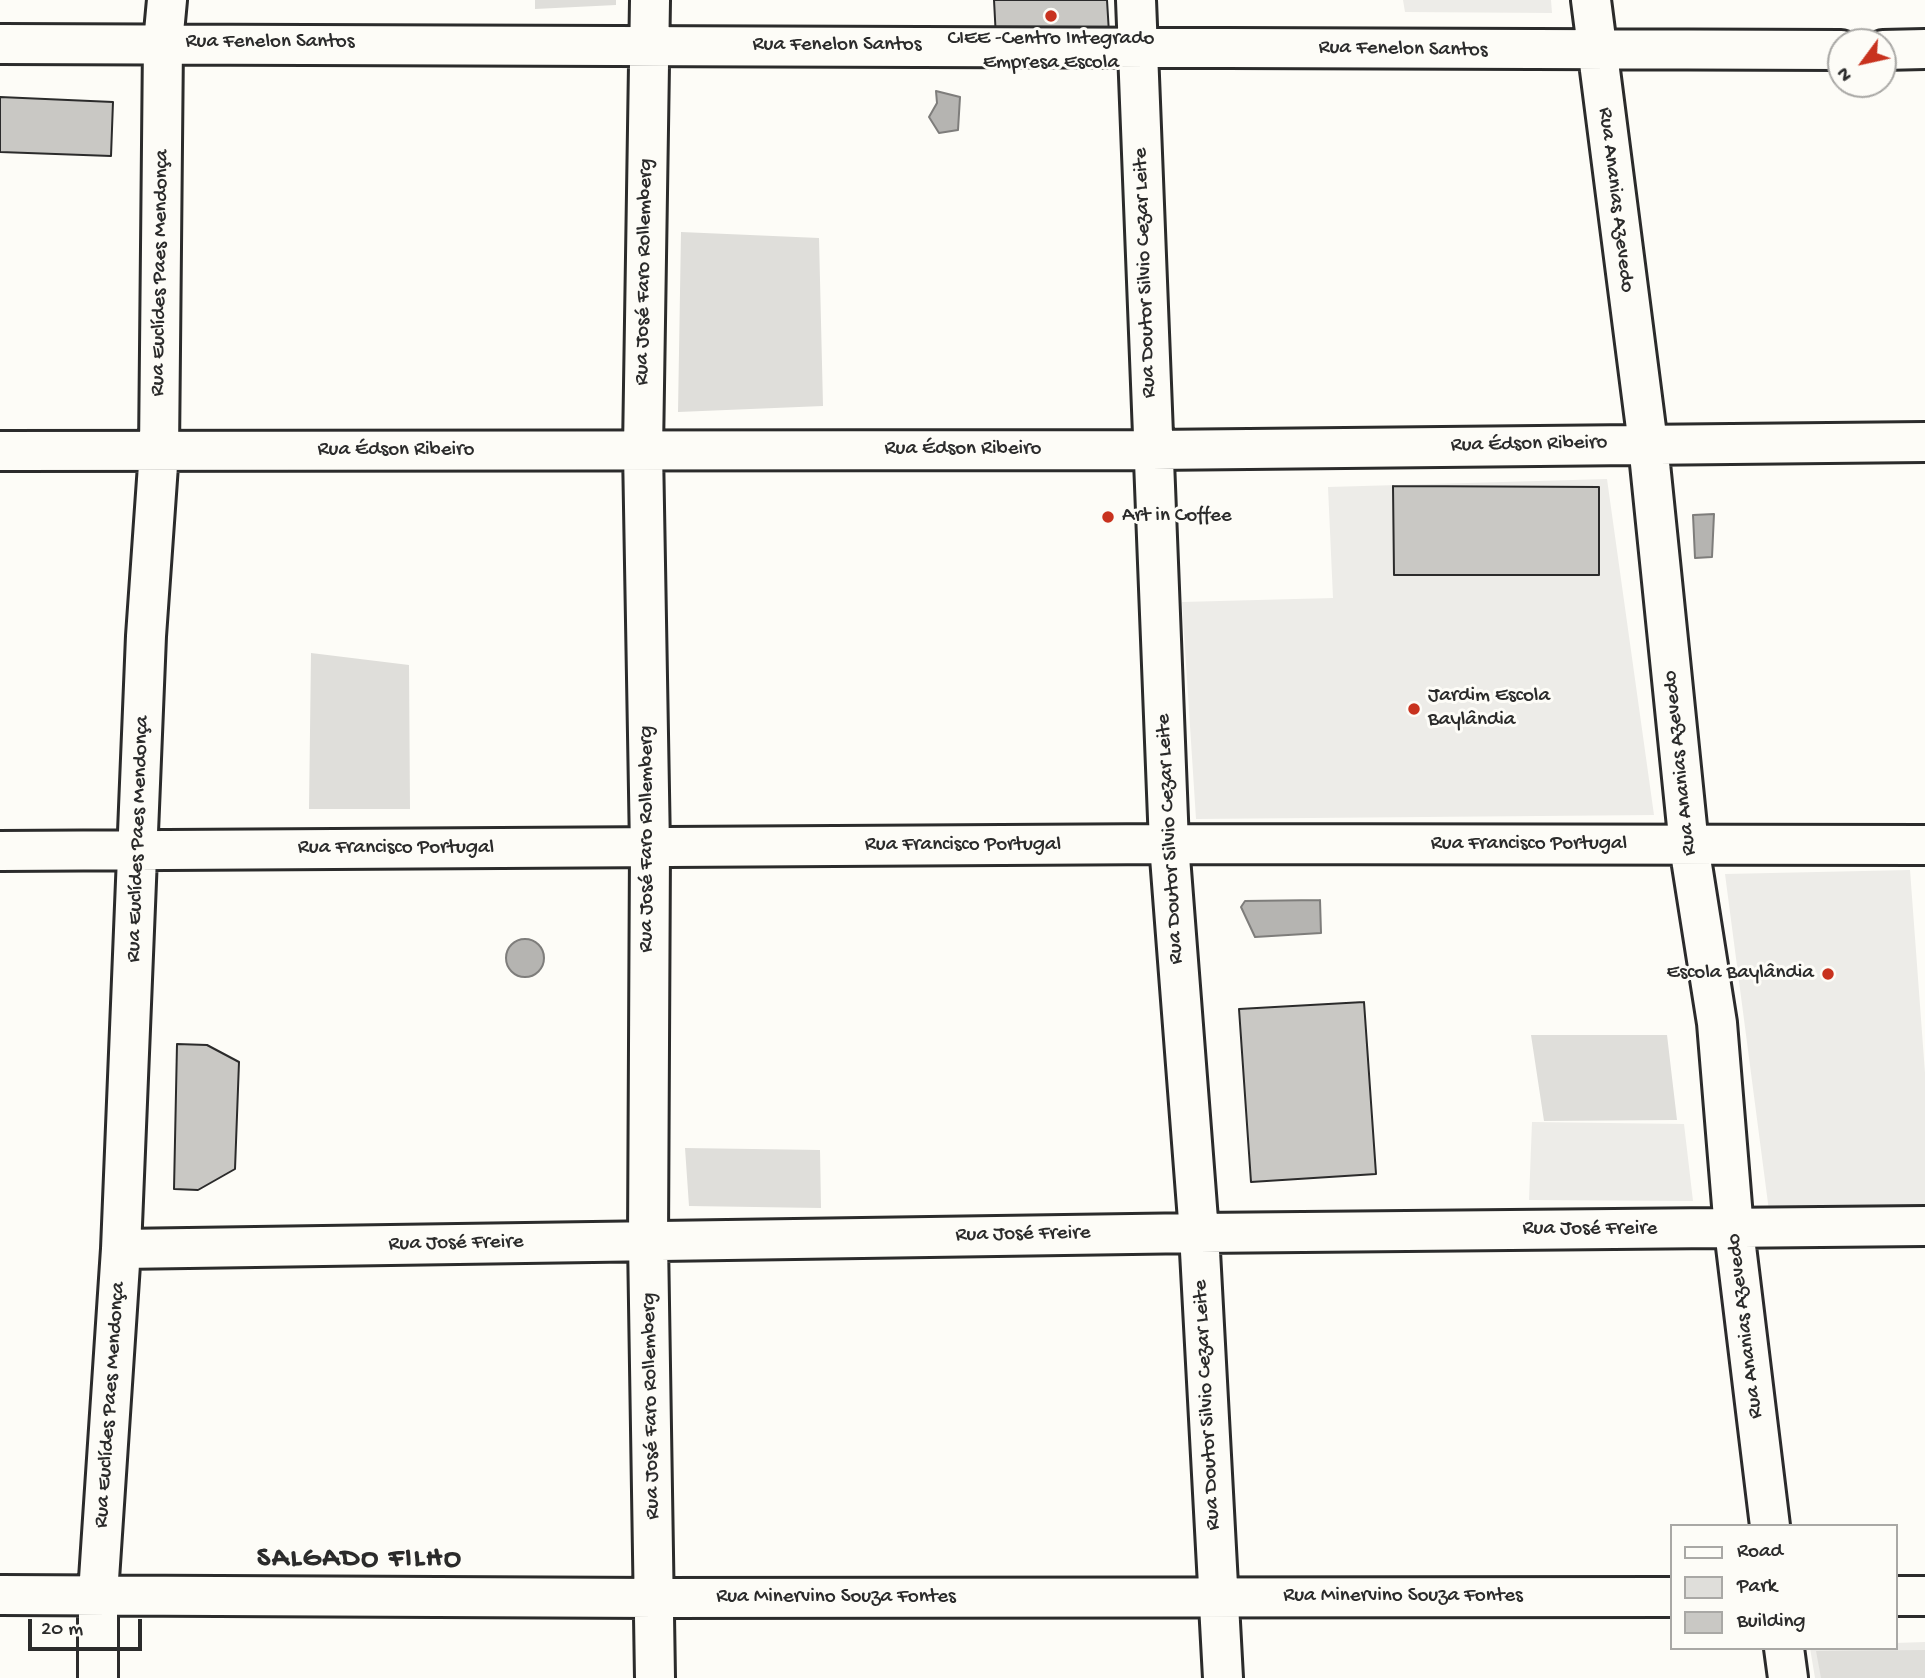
<!DOCTYPE html>
<meta charset="utf-8">
<style>
body{margin:0}
#map{position:relative;width:1925px;height:1678px;overflow:hidden;background:#fdfcf7;font-family:"Gochi Hand",sans-serif}
canvas{display:block}
.legend{position:absolute;left:1670px;top:1524px;width:228px;height:126px;box-sizing:border-box;background:#fdfcf7;border:2px solid #a9a8a5;margin:0;padding:9px 12px;list-style:none;font-size:21px;color:#2b2b2b}
.legend li{display:flex;align-items:center;gap:14px;height:35px}
.legend b{width:35px;border:2px solid #a9a8a5}
.north{position:absolute;left:1827px;top:28px;width:70px;height:70px;box-sizing:border-box;background:#fdfcf7;border:2px solid #a9a8a5;border-radius:50%;rotate:237deg;font-size:19px;font-weight:700;line-height:28px;text-align:center;color:#2b2b2b}
.north::after{content:'';display:block;margin:auto;width:24px;height:32px;background:#c8321e;clip-path:polygon(50% 0,100% 100%,50% 72%,0 100%)}
.scale{position:absolute;left:28px;top:1619px;width:114px;height:32px;box-sizing:border-box;border:4px solid #2b2b2b;border-top:0;padding-left:9px;font-size:21px;line-height:24px;white-space:nowrap;color:#2b2b2b;-webkit-text-stroke:5px #fdfcf7;paint-order:stroke}
</style>
<div id="map">
<canvas width="1925" height="1678"></canvas>
<ul class="legend">
<li><b style="height:9px;background:#fdfcf7"></b>Road</li>
<li><b style="height:19px;background:#dfdeda"></b>Park</li>
<li><b style="height:19px;background:#c9c8c4"></b>Building</li>
</ul>
<div class="north">N</div>
<div class="scale">20 m</div>
</div>
<script>
const c = document.querySelector('canvas').getContext('2d');
c.lineJoin = 'round';
function fill(path, color) { c.fillStyle = color; c.fill(path, 'evenodd'); }
const toPath = rows => new Path2D(rows.map(r => 'M' + r).join(''));
function trace(path, color, width, dash) { c.strokeStyle = color; c.lineWidth = width; c.lineCap = dash ? 'butt' : 'round'; c.setLineDash(dash || []); c.stroke(path); }
function write(font, color, halo, rows, align = 'center') {
  c.font = font + ' "Gochi Hand",sans-serif'; c.lineWidth = 6; c.setLineDash([]); c.textBaseline = 'middle'; c.strokeStyle = halo; c.fillStyle = color; for (const [text, x, y, turn = 0] of rows) {
    c.save(); c.translate(x, y); c.rotate((+turn || 0) * Math.PI / 180); c.textAlign = isNaN(turn) ? turn : align; if (halo) c.strokeText(text, 0, 0); c.fillText(text, 0, 0); c.restore();
  }
}
fill(toPath([
 [1403,0,1551,0,1552,13,1405,12],
 [1607,479,1654,815,1196,819,1182,602,1333,598,1328,487],
 [1910,870,1925,1073,1925,1207,1769,1211,1725,874],
 [1532,1122,1684,1124,1693,1201,1529,1200],
 [1925,1642,1925,1678,1815,1678,1810,1648,1895,1648,1895,1643]
]), '#edece8');
fill(toPath([
 [535,0,616,0,616,5,535,9],
 [681,232,819,238,823,406,678,412],
 [311,653,409,665,410,809,309,809],
 [1531,1035,1667,1035,1677,1120,1544,1121],
 [685,1148,820,1150,821,1208,689,1206],
 [1925,1650,1925,1678,1821,1678,1816,1651]
]), '#dfdeda');
const water = toPath([
 [936,91,960,97,958,130,939,133,929,117,937,103,936,91],
 [1714,514,1712,557,1695,558,1693,515,1714,514],
 [1320,900,1321,933,1255,937,1241,907,1245,901,1320,900],
 '506 958a19 19 0 1 1 38 0a19 19 0 1 1-38 0Z'
]);
fill(water, '#b5b4b1');
trace(water, '#7e7d7b', 2);
const building = toPath([
 [994,0,1107,0,1109,33,996,38,994,0],
 [0,97,113,102,111,156,0,152,0,97],
 [1393,486,1599,487,1599,575,1394,575,1393,486],
 [1364,1002,1376,1174,1251,1182,1239,1009,1364,1002],
 [177,1044,207,1045,239,1062,235,1169,198,1190,174,1189,177,1044]
]);
fill(building, '#c9c8c4');
trace(building, '#2b2b2b', 2);
const minor = toPath([
 [650,0,643,450,650,848,648,1241,655,1678],
 [1136,0,1169,844,1199,1233,1223,1678],
 [1591,0,1648,444,1689,846,1717,1023,1734,1230,1770,1526],
 [0,44,1841,50],
 [1883,50,1925,49],
 [0,451,1152,450,1925,442],
 [0,851,1169,844,1925,845],
 [121,1249,1199,1233,1925,1226],
 [0,1595,656,1598,1671,1597],
 [1895,1596,1925,1596],
 [1784,1648,1788,1678],
 [98,1678,98,1594,121,1249,146,636,159,451,163,43,167,0]
]);
trace(minor, '#2b2b2b', 44);
trace(minor, '#fdfcf7', 38);
for (const [x, y, r, color] of [
 [1051,16,7,"#c8321e"],
 [1108,517,7,"#c8321e"],
 [1414,709,7,"#c8321e"],
 [1828,974,7,"#c8321e"]
]) { const dot = new Path2D(); dot.arc(x, y, r, 0, 2 * Math.PI); c.fillStyle = color; c.fill(dot); trace(dot, '#fdfcf7', 2.5); }
write('21px', '#2b2b2b', '#fdfcf7', [
 ["CIEE -Centro Integrado",1051,40,"center"],
 ["Empresa Escola",1051,64,"center"],
 ["Art in Coffee",1122,517],
 ["Jardim Escola",1428,697],
 ["Baylândia",1428,721],
 ["Escola Baylândia",1814,974,"right"]
], 'left');
write('21px', '#2b2b2b', '#fdfcf7', [
 ["Rua Fenelon Santos",270,43],
 ["Rua Fenelon Santos",837,46],
 ["Rua Fenelon Santos",1403,50,1],
 ["Rua Ananias Azevedo",1615,200,83],
 ["Rua José Faro Rollemberg",645,272,-89],
 ["Rua Euclídes Paes Mendonça",161,273,-89],
 ["Rua Doutor Silvio Cezar Leite",1146,273,-92],
 ["Rua Édson Ribeiro",1529,445,-1],
 ["Rua Édson Ribeiro",963,450],
 ["Rua Édson Ribeiro",396,451],
 ["Rua Ananias Azevedo",1681,763,-96],
 ["Rua Euclídes Paes Mendonça",139,839,-88],
 ["Rua José Faro Rollemberg",648,839,-90],
 ["Rua Doutor Silvio Cezar Leite",1171,839,-93],
 ["Rua Francisco Portugal",1529,845],
 ["Rua Francisco Portugal",963,846],
 ["Rua Francisco Portugal",396,849],
 ["Rua José Freire",1590,1230],
 ["Rua José Freire",1023,1235,-1],
 ["Rua José Freire",456,1244,-1],
 ["Rua Ananias Azevedo",1746,1326,-97],
 ["Rua Euclídes Paes Mendonça",111,1405,-86],
 ["Rua Doutor Silvio Cezar Leite",1208,1405,-93],
 ["Rua José Faro Rollemberg",652,1406,-91],
 ["Rua Minervino Souza Fontes",1403,1597],
 ["Rua Minervino Souza Fontes",836,1598]
]);
c.letterSpacing = '2px';
write('bold 28px', '#2b2b2b', '#fdfcf7', [
 ["SALGADO FILHO",360,1561]
]);
c.letterSpacing = '0px';
</script>
